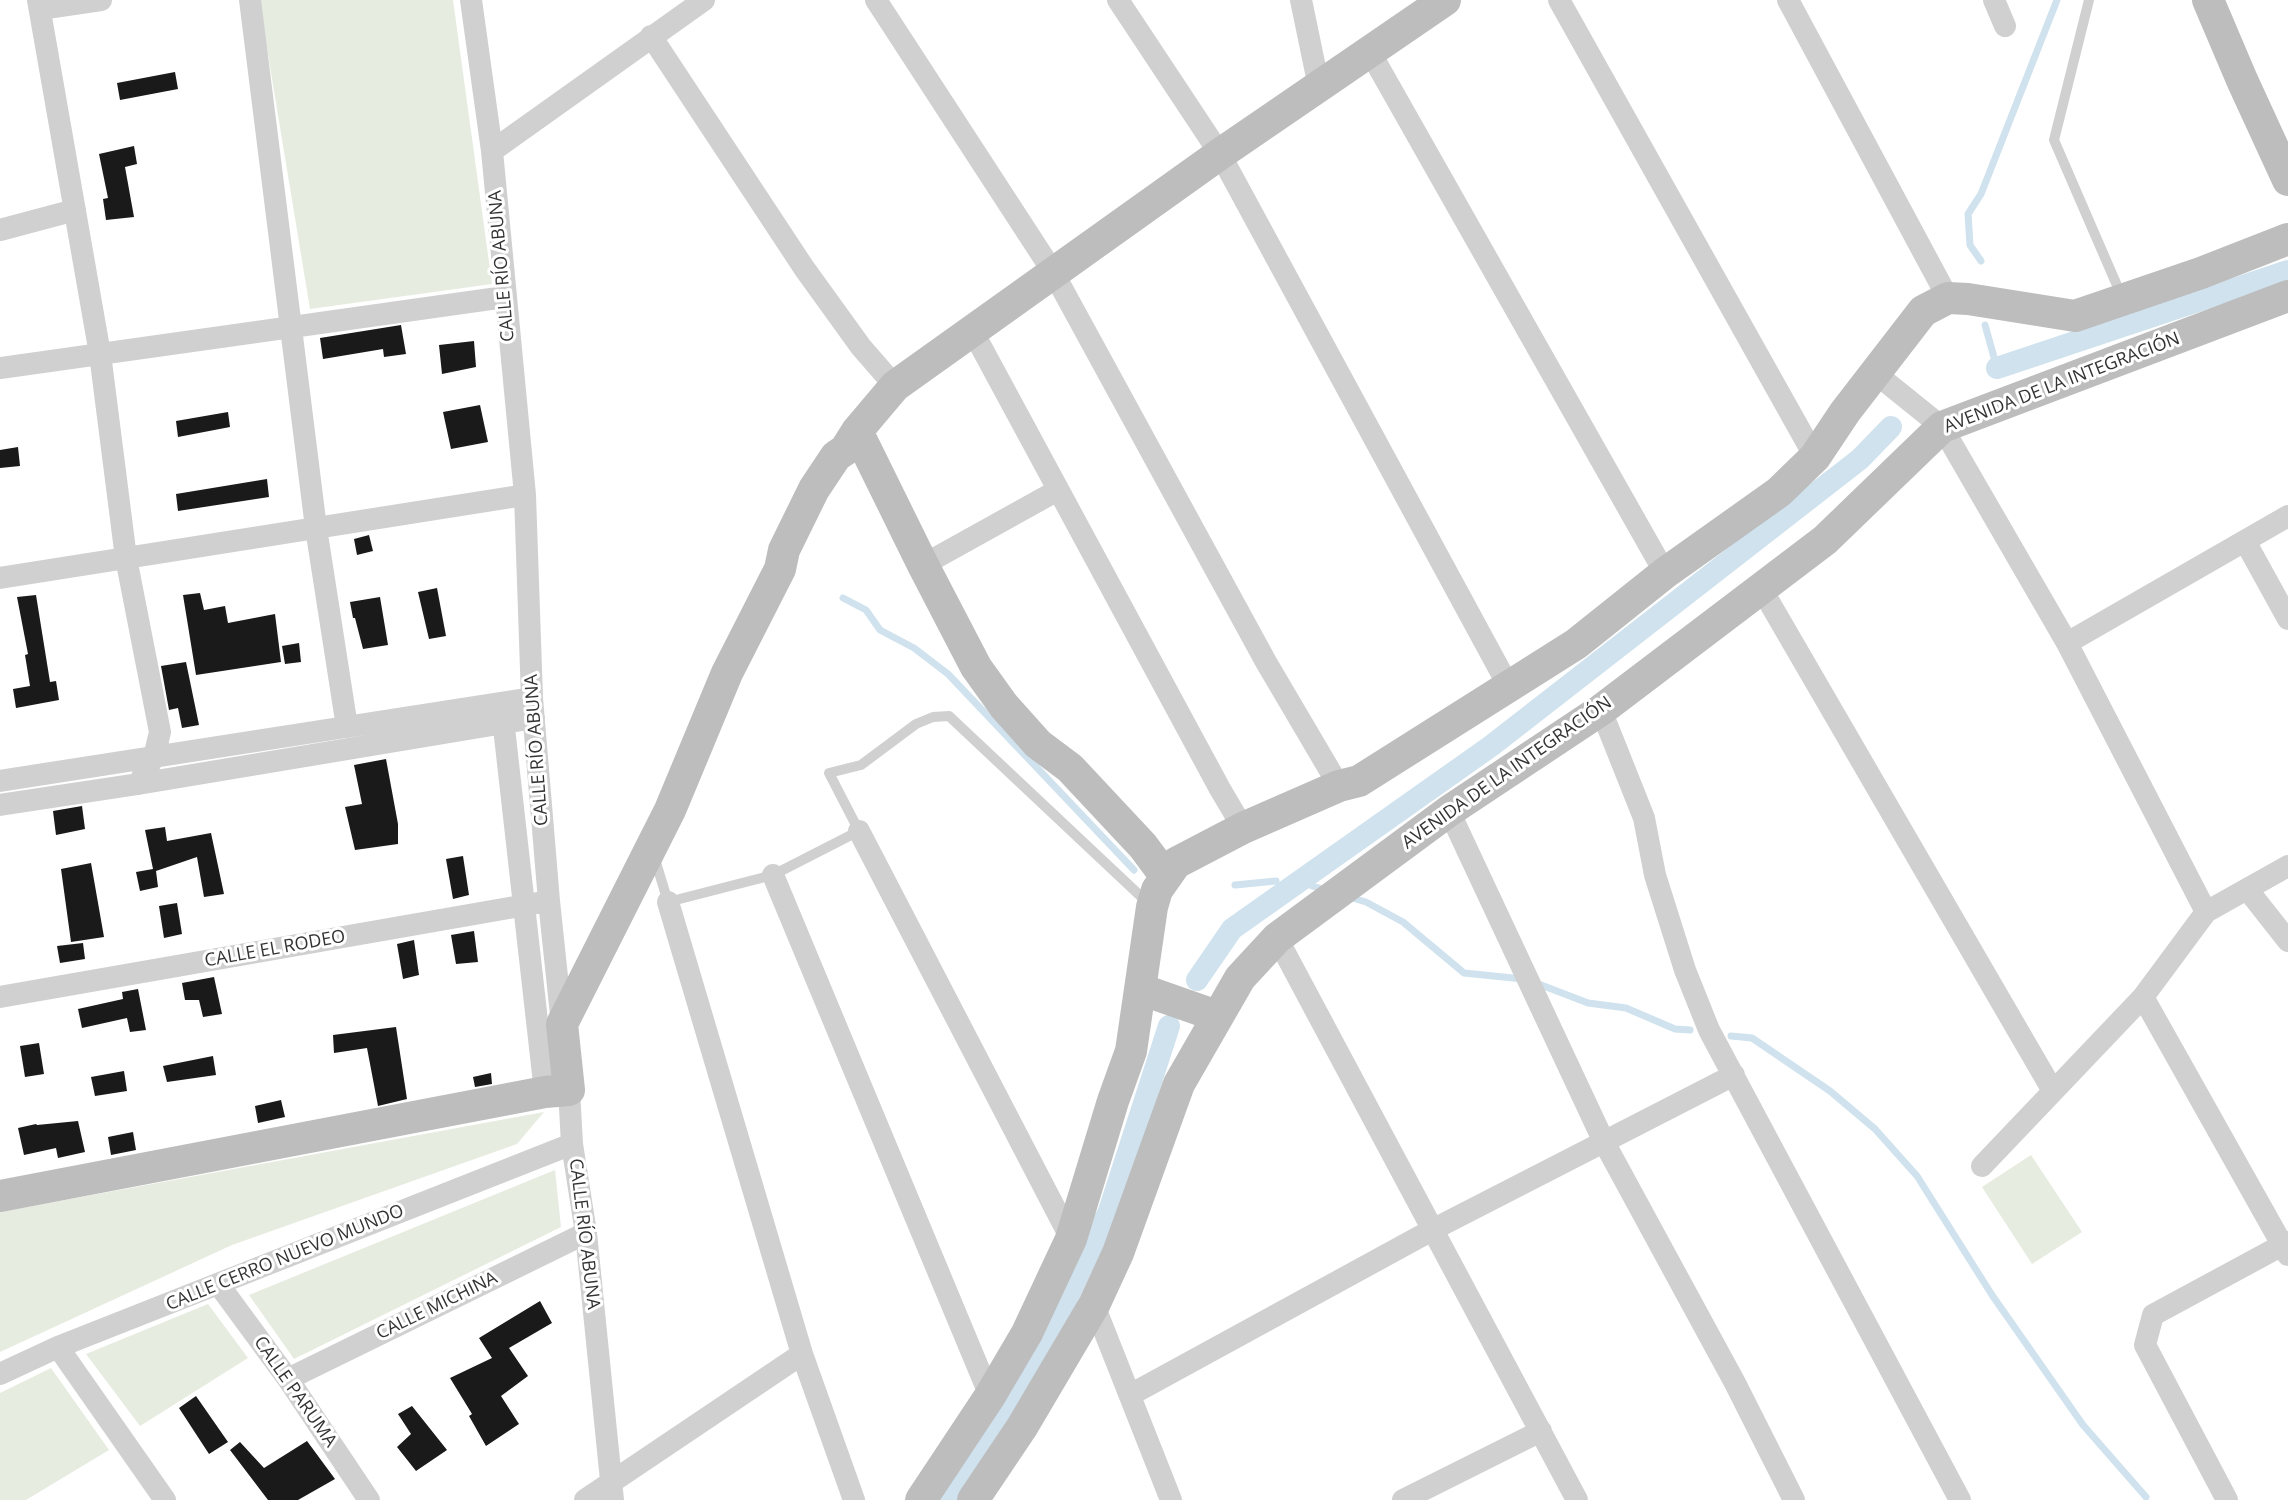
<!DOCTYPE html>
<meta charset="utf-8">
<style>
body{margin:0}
canvas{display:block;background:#fff}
</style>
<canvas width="2288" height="1500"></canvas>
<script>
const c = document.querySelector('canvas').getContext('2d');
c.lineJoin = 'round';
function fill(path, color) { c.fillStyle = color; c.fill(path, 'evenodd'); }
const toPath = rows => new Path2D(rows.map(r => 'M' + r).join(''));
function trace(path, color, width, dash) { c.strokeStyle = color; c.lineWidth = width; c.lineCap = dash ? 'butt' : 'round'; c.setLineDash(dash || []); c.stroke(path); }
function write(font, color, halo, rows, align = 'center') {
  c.font = font + ' "Open Sans",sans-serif'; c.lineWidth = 6; c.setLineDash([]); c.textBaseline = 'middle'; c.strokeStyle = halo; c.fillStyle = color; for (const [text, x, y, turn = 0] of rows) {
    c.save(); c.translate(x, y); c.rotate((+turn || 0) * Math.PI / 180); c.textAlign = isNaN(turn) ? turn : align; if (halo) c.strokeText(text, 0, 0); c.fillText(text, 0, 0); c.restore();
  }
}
fill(toPath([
 [259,0,453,0,492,284,310,309],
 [544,1112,517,1144,232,1245,0,1352,0,1212],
 [2031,1155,2082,1232,2032,1264,1982,1187],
 [555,1170,561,1227,294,1359,249,1295],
 [208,1304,248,1358,140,1426,86,1354],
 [51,1368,109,1450,26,1500,0,1500,0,1393]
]), '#e6ecdf');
trace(toPath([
 [1981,261,1970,245,1968,214,1981,194,2057,0],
 [1985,325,1997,368],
 [843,598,866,610,880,630,914,648,948,674,1134,870],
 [1235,885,1276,881],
 [1312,886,1326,890],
 [1349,897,1366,902,1403,922,1464,973,1523,979],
 [1536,983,1588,1003,1626,1008,1675,1029,1690,1030],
 [1731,1036,1752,1038,1830,1091,1875,1129,1917,1176,1992,1295,2083,1425,2146,1497]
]), '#cfe2ee', 7);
trace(toPath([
 [1997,368,2288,271],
 [1197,980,1232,929,1491,746,1860,459,1891,427],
 [946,1500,993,1432,1060,1313,1109,1211,1169,1026]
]), '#cfe2ee', 22);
fill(toPath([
 [175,72,178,89,120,100,117,83],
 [134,146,137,164,125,167,134,217,106,220,103,199,108,198,99,154],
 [401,325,406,354,384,357,383,349,323,359,320,338],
 [474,341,476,367,442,374,439,345],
 [480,405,488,442,451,449,443,412],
 [228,412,230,427,178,437,176,421],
 [18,447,20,466,0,468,0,450],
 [267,479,269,497,178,511,176,494],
 [369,535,373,551,357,555,354,539],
 [437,588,446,636,429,639,418,592],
 [200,593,204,610,225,606,228,623,275,614,281,662,196,675,183,595],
 [36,595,50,682,56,681,59,700,16,708,13,689,30,686,25,655,28,654,17,597],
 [380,597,388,645,363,649,355,618,353,618,350,602],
 [299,643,301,662,285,664,282,646],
 [186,662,199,725,182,728,178,708,169,710,161,666],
 [386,759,398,824,398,844,355,850,345,807,362,804,354,765],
 [82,806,85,829,56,835,53,811],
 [165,827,167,841,211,833,224,894,204,897,197,857,156,871,158,887,140,891,136,872,153,869,145,830],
 [463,856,469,895,453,899,446,859],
 [91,863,104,937,71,942,61,869],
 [177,903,182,934,164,938,159,906],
 [474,931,478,962,456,964,451,935],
 [414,940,419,975,403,979,397,944],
 [83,943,85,959,60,963,57,946],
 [214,977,222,1014,203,1017,199,1000,185,1000,182,983],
 [138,989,146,1030,130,1032,127,1018,82,1028,78,1009,123,999,122,992],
 [396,1027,407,1099,378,1106,367,1048,334,1053,333,1035],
 [39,1043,44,1074,25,1077,20,1046],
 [213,1056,216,1075,167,1082,163,1066],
 [124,1071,127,1091,95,1096,91,1077],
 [491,1073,492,1084,475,1087,473,1077],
 [281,1100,285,1117,258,1123,255,1106],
 [78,1121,85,1152,58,1158,56,1148,24,1155,18,1128,36,1124,37,1125],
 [133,1132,136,1150,111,1155,108,1137],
 [540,1301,552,1323,509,1348,528,1376,501,1396,519,1424,486,1446,469,1416,472,1414,450,1378,492,1358,479,1338],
 [196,1396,228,1442,209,1454,179,1408],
 [412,1406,447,1450,416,1471,397,1447,411,1434,398,1414],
 [307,1441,335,1479,298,1500,268,1500,230,1450,240,1442,264,1468]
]), '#1a1a1a');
trace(toPath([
 [2089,0,2054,140,2122,297],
 [654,856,668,902,773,875,859,831,829,773,861,765,916,724,933,717,949,716,1150,905]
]), '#d0d0d0', 10);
trace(toPath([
 [38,0,100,354,126,558,160,732,154,757,138,784],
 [250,0,316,528,347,727],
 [471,0,492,151,525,495,532,698,549,901,562,1024],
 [876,0,1053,272,1266,662,1339,786],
 [1118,0,1220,154,1509,687],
 [1301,0,1319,87],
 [1559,0,1815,457],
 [1788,0,1948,298],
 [1994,0,2005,26],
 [40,9,101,0],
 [651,36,804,268,861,347,895,386],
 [1370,52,1665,573],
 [492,151,704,0],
 [0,230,75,210],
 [972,330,1220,789,1243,828],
 [0,368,505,297],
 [1875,373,1942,427,2067,643,2206,912,2143,997,1982,1166],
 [2245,541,2288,619],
 [923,565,1058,490],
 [0,578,525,495],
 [1761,588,2053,1091],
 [2067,643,2288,516],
 [502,710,545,1092],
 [1601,710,1644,818,1655,875,1685,970,1709,1030,1960,1500],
 [0,781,532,698],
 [0,805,138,784,534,718],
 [1449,811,1604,1142,1735,1383,1794,1500],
 [859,831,1071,1239],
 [773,875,990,1396],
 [2247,889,2288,941],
 [668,902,802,1354,854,1500],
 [2206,912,2288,866],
 [1277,938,1577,1500],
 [0,997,549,901],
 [2143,997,2288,1255],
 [569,1090,572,1144,586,1233,613,1500],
 [219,1285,288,1379,369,1500],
 [1094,1305,1171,1500],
 [58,1347,165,1500],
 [0,1374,58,1347,572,1144],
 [288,1379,586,1233],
 [1130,1395,1432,1230,1734,1075],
 [585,1500,802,1354],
 [1403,1500,1541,1431],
 [2227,1500,2145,1345,2153,1315,2288,1242]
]), '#d0d0d0', 22);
trace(toPath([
 [2208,0,2242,80,2288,180],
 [857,431,923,565,976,667,1004,706,1038,744,1070,768,1143,846,1166,877],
 [1140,989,1217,1016],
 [0,1196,545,1092,569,1090,562,1024,670,810,727,673,780,569,784,550,814,489,836,456,845,450,857,431,895,386,1220,154,1445,0],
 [921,1500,990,1396,1027,1333,1071,1239,1113,1101,1131,1051,1152,907,1157,890,1176,863,1243,828,1339,786,1359,781,1576,644,1665,573,1779,492,1815,457,1845,412,1923,311,1948,298,1968,299,2075,316,2201,273,2288,239],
 [973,1500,1022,1427,1094,1305,1118,1253,1179,1084,1240,978,1277,938,1449,811,1601,710,1825,540,1942,427,2288,296]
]), '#bdbdbd', 32);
write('18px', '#333', '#fff', [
 ["CALLE RÍO ABUNA",502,266,-95],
 ["AVENIDA DE LA INTEGRACIÓN",2062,383,-21],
 ["CALLE RÍO ABUNA",537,750,-94],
 ["AVENIDA DE LA INTEGRACIÓN",1507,773,-35],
 ["CALLE EL RODEO",275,949,-10],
 ["CALLE RÍO ABUNA",584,1234,83],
 ["CALLE CERRO NUEVO MUNDO",285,1258,-22],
 ["CALLE MICHINA",437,1306,-26],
 ["CALLE PARUMA",295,1392,55]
]);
</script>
